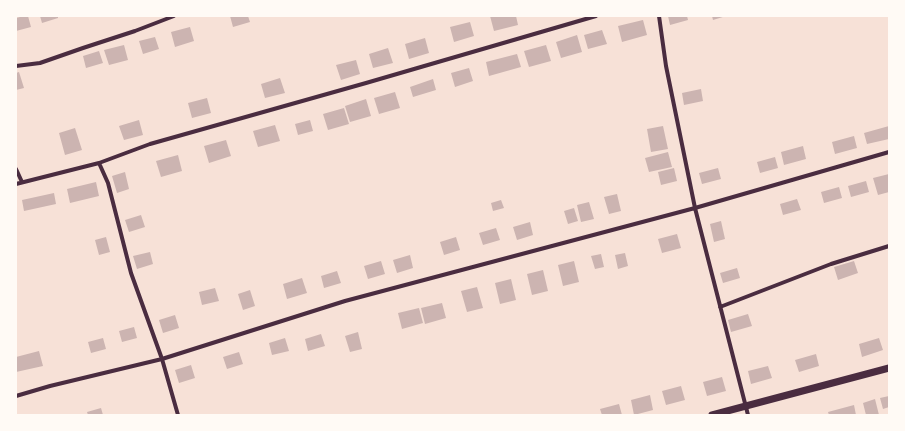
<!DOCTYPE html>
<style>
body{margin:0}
#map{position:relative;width:905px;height:431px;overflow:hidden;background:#f7e1d7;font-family:"DM Sans",sans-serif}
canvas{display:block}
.frame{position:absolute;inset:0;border:17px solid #fffaf5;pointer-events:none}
</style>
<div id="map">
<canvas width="905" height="431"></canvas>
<div class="frame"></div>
</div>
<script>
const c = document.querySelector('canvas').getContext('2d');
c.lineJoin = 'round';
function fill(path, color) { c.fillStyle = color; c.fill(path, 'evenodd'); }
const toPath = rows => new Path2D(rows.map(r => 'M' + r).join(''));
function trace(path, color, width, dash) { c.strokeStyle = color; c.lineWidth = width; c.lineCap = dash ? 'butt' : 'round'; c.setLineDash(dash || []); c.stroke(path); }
fill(toPath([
 [24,16,28,16,31,27,16,31,16,18],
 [40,16,58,16,58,18,42,23],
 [230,16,248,16,250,22,233,27],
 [490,16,516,16,518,25,494,31],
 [668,16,687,16,688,20,670,25],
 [712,16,726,16,713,20],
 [643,20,647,35,622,42,618,26],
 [470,22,474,36,454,42,450,27],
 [190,27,194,41,175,47,171,32],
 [602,30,607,44,588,49,584,35],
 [577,35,582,52,561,58,556,42],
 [155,37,159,49,143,54,139,41],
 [425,38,429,53,409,59,405,44],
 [124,45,128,60,109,65,104,50],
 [546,45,551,61,529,67,524,51],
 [388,48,393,63,373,68,369,54],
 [99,51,103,63,86,68,83,56],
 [517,54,521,67,489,76,486,62],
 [356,60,360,74,341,80,336,65],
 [469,68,473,81,455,87,451,73],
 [19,72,24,88,16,90,16,73],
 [280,78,285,93,265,98,261,84],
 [433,79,436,90,413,97,410,87],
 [701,89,703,101,684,105,682,93],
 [395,92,400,108,379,114,374,98],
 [207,98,211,113,192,118,188,103],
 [366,99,371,116,350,122,345,106],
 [344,108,349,124,328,130,323,114],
 [139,120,143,135,124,140,119,126],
 [310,120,313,131,298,135,295,124],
 [275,125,280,141,258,147,253,131],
 [663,126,668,149,651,152,647,129],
 [889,126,889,139,867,144,864,133],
 [75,128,82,150,65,155,59,133],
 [854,136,857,148,835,154,832,142],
 [226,140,231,156,209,163,204,146],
 [803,146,806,159,784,165,781,152],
 [668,152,672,167,649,172,645,158],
 [178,155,182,171,161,177,156,161],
 [775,157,778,168,760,173,757,162],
 [674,168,677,181,661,185,658,172],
 [718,168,721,179,702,184,699,173],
 [125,172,129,189,117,193,112,176],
 [889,174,889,192,878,195,873,178],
 [866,181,869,192,851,197,848,186],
 [96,182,99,196,70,203,67,189],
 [839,187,842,198,824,203,821,192],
 [54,193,56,204,24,211,22,200],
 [617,194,621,211,609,214,604,197],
 [797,199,801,210,783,215,780,204],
 [501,200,504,208,493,211,491,203],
 [589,202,594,219,581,222,577,205],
 [574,208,578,221,568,224,564,211],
 [141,215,145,227,129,232,125,220],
 [721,221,725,239,714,242,710,224],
 [530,222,533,235,517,240,513,227],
 [496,228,500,240,483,245,479,233],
 [677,234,681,248,662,253,658,239],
 [106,237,110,252,99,255,95,240],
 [456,237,460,250,444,255,440,242],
 [150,252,153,264,137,269,133,256],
 [625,253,628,266,618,269,615,255],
 [601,254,604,267,595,269,591,256],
 [410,255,413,268,397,273,393,260],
 [381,261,385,274,368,279,364,266],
 [574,261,579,282,563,286,558,265],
 [854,261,858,273,838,280,834,267],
 [737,268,740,278,723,283,720,273],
 [543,270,548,291,532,295,527,274],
 [337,271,341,283,324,288,321,276],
 [302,278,307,293,287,299,283,284],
 [511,279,516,300,500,304,495,283],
 [477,287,483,308,467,312,461,291],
 [215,288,219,301,202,305,199,292],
 [250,290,255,306,243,310,238,294],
 [442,303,446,318,425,324,421,308],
 [419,308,423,323,402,329,398,313],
 [748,314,752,326,731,332,728,320],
 [175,315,179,328,163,333,159,320],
 [134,327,137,338,122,342,119,331],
 [358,332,362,349,350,352,345,336],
 [321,334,325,346,308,351,305,339],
 [103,338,106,349,91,353,88,342],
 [285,338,289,351,272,355,269,343],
 [879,338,883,350,862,357,859,344],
 [39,351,43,366,16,372,16,357],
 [239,352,243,364,227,369,223,357],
 [816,354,819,366,799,372,795,360],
 [191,365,195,378,179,383,175,370],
 [768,366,772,378,751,384,748,371],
 [722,377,726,391,707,396,703,382],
 [681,386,685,400,666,405,662,391],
 [650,395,653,410,634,415,631,400],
 [889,396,889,407,883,409,880,398],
 [875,399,879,415,866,415,863,403],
 [619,404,622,415,602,415,600,409],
 [854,405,856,415,829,415,828,412],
 [101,408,103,415,88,415,87,412]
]), '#ccb4b1');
trace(toPath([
 [659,16,666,66,695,208,748,415],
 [16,66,40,63,83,48,135,31,174,16],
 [99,163,108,183,131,273,162,359,178,415],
 [16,169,22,182],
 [16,184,99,163,150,144,366,83,596,16],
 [720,307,831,264,889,246],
 [16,396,50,386,162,359,345,301,695,208,889,152]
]), '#4a2c40', 4);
trace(toPath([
 [712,415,889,368]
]), '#4a2c40', 7);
</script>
